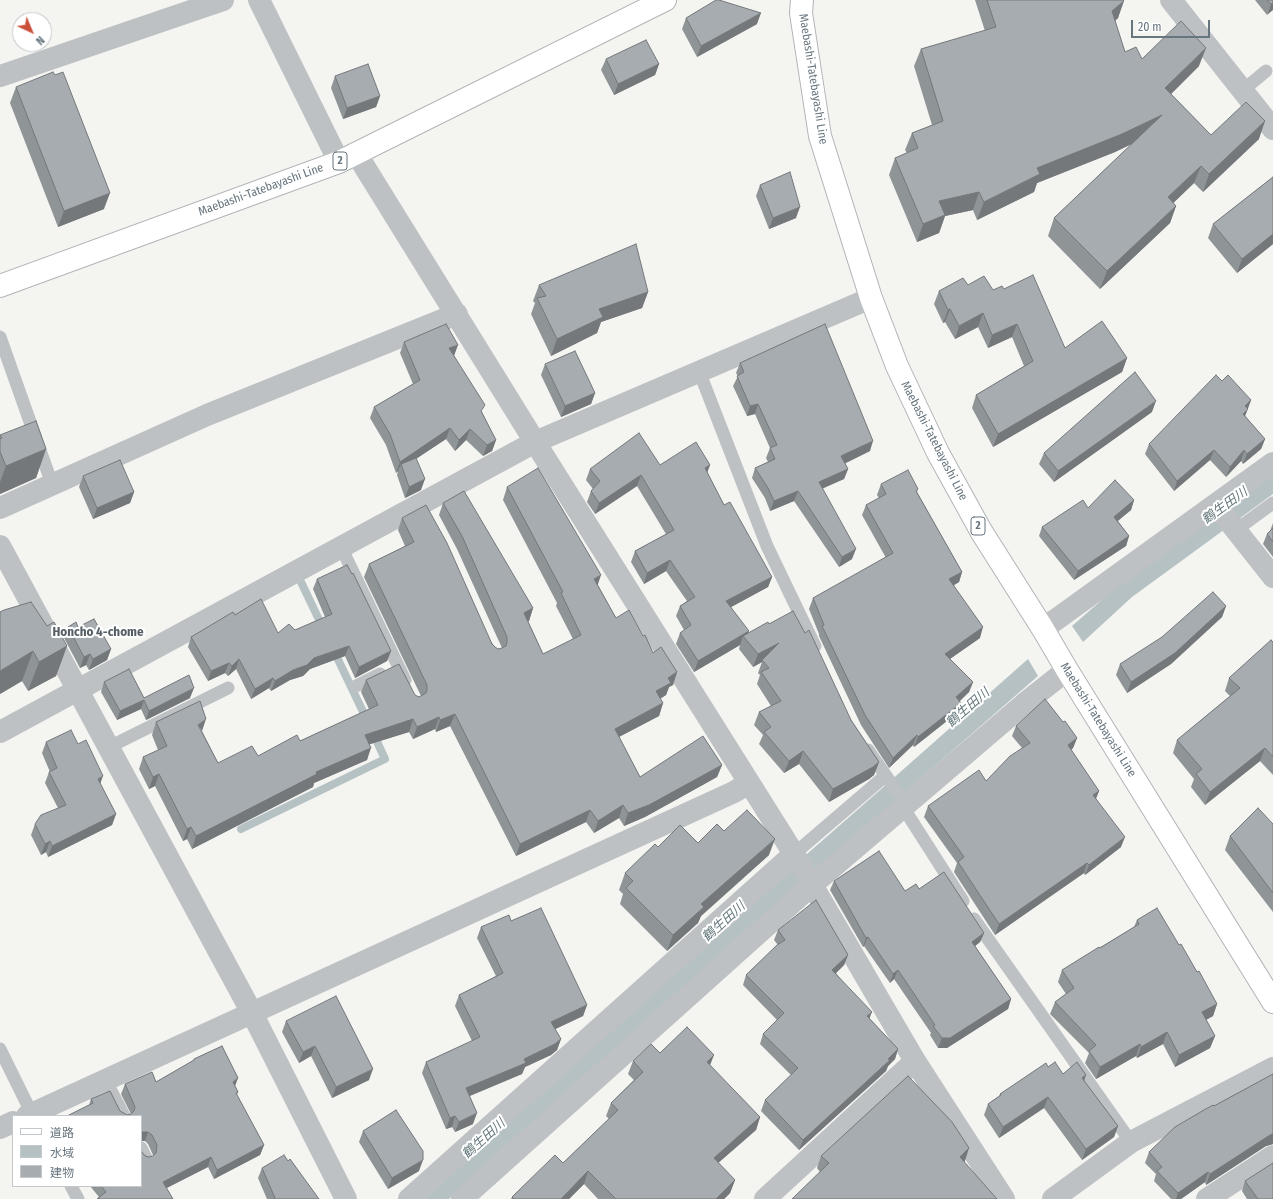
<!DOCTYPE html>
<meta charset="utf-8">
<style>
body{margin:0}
#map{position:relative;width:1273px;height:1199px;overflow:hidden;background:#f4f4f1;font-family:"Fira Sans Condensed","Noto Sans JP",sans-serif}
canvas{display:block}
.legend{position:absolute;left:12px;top:1115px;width:130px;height:72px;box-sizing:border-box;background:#fff;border:1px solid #c2c8cb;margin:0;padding:5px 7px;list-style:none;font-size:12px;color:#67757e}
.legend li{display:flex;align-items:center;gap:8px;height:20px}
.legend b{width:20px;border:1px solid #c2c8cb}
.north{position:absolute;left:12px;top:12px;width:40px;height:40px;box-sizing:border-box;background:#fff;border:1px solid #c2c8cb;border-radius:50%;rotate:136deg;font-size:11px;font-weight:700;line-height:16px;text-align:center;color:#67757e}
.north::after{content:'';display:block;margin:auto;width:14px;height:18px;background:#cb5039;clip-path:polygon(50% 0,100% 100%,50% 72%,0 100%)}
.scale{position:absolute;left:1131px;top:20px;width:79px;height:18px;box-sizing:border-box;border:2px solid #67757e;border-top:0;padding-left:5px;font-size:12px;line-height:14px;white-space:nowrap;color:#67757e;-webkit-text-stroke:3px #fff;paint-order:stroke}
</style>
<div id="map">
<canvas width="1273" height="1199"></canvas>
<ul class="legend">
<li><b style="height:5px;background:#fff"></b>道路</li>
<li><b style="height:11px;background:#b5c1c3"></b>水域</li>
<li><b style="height:11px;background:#a6acb0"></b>建物</li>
</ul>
<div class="north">N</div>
<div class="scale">20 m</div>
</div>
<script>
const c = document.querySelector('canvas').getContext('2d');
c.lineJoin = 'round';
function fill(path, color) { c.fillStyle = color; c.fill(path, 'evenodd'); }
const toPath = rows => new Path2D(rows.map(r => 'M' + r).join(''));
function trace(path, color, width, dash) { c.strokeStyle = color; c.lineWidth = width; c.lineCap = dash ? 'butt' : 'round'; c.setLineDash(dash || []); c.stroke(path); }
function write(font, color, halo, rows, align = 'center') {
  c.font = font + ' "Fira Sans Condensed","Noto Sans JP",sans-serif'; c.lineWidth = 4; c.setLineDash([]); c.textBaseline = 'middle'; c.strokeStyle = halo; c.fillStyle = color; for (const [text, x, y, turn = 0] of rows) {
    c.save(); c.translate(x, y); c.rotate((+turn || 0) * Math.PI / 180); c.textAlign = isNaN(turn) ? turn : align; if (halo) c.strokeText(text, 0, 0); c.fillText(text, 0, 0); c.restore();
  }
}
fill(toPath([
 [1273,476,1273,494,1132,597,1083,642,1072,626,1119,585],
 [1028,659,1038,676,889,806,449,1199,425,1199,783,875,880,790]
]), '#b5c1c3');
trace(toPath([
 [301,582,323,628],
 [333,649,367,720],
 [241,829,385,759,373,733]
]), '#b5c1c3', 8);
const primary = toPath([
 [802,0,801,13,820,136,871,298,897,366,938,453,981,531,1043,629,1067,670,1273,1002],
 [0,286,339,162,665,0]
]);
trace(primary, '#b1b5b8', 24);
trace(toPath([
 [1242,91,1266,71],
 [0,337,52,484],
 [699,371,767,546,815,646],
 [1236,530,1273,503],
 [341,547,405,680],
 [356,686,380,674],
 [109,747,228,688],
 [868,750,902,799,908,815,963,901],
 [794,854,885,776],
 [974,919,1131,1142],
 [0,1049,33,1116],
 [105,1079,124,1116],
 [141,1148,146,1158],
 [71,1186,78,1199]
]), '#bec1c4', 13);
trace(toPath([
 [259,0,339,162],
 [1171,0,1273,129],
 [0,76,223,0],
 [356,153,535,442,794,854,915,1061,1004,1199],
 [1216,505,1273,577],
 [0,508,207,415,457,314],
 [0,546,252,1013,346,1199],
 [1043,629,1273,463],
 [0,732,535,442,871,298],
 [27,1116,734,792,749,783],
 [0,1128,13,1122],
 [409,1199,794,854],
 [462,1199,812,885,1024,704,1067,670],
 [765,1199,915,1061],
 [1053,1199,1131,1142,1273,1068],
 [1207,1199,1273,1156]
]), '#bec1c4', 22);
trace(primary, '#fff', 22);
fill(toPath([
 [975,0,1123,0,1118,18,1115,21,1125,52,1142,59,1199,66,1171,94,1211,135,1259,139,1203,192,1194,183,1173,203,1176,206,1170,223,1100,289,1048,236,1054,218,1132,144,1115,152,1037,183,1034,192,977,220,973,210,945,216,939,233,917,242,889,175,895,158,907,153,905,150,912,133,932,125,914,66,921,49,985,31],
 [1255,0,1273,0,1267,15],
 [686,18,757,24,697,57,682,29],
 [606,59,659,64,655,75,614,95,601,70],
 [335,76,380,96,376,107,343,119,331,88],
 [16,87,104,209,58,227,10,103],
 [1273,177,1273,244,1237,273,1208,238,1213,224],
 [760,185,796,218,769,229,756,196],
 [539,285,648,292,642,308,601,322,597,333,551,356,531,314,535,303,533,301],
 [968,285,993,290,1004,289,1065,348,1127,358,1122,372,993,447,972,408,976,395,1024,366,1012,337,988,348,978,327,955,339,945,322,943,323,934,304,939,291],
 [404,342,454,356,496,440,492,451,483,456,466,440,455,451,446,439,416,459,421,490,405,498,397,475,398,471,396,473,386,445,370,418,374,407,413,384,400,353],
 [740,363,870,451,845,463,848,469,844,479,822,488,852,559,839,567,794,501,770,511,765,498,752,478,755,468,768,462,766,458,770,448,755,414,747,416,733,386,738,376,736,373],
 [545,364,595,393,591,404,561,417,541,375],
 [1222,381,1251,400,1245,416,1265,439,1261,449,1243,464,1241,461,1226,477,1210,460,1174,491,1145,454,1149,444],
 [1152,412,1054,482,1039,464,1044,453],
 [0,435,46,449,36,478,0,494],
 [660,465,710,465,707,472,724,505,772,577,768,587,731,607,748,633,851,720,879,762,874,775,869,779,829,802,799,764,784,773,759,744,763,735,754,725,759,712,771,706,757,684,760,675,758,673,762,662,753,667,739,649,740,645,694,672,676,644,680,633,684,630,676,616,680,606,687,601,666,571,644,584,631,562,635,551,666,534,637,486,595,514,587,502,591,491,593,489,586,480,590,469],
 [83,476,134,492,130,503,93,519,79,487],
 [881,484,918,489,917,492,962,572,959,582,954,585,980,638,950,659,973,682,969,692,959,701,961,703,957,713,914,747,913,745,889,768,861,725,819,636,819,634,809,609,813,598,886,558,862,515,866,505,879,498,877,495],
 [507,487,598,585,616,618,643,636,653,653,677,672,673,685,669,687,666,695,660,699,663,703,659,716,619,737,640,777,722,765,717,777,645,817,624,826,619,818,594,833,586,822,516,856,450,726,436,732,435,729,413,739,409,732,370,744,367,760,314,783,313,787,192,849,187,839,183,841,155,786,149,789,139,769,143,757,158,750,152,735,156,722,202,731,218,763,258,756,300,741,369,709,361,692,366,680,419,697,421,696,364,577,369,564,405,546,398,530,402,518,495,647,498,649,502,648,457,549,439,515,443,503,533,608,529,621,528,621,543,654,573,639,556,606,557,603,503,500],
 [1134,500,1131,510,1118,521,1129,536,1126,546,1074,580,1039,536,1042,527,1088,508],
 [1273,523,1273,557,1263,544,1267,534,1270,531],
 [317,579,391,651,387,661,355,678,345,656,310,669,303,676,290,680,271,691,269,688,251,699,236,669,228,676,225,673,208,681,188,647,191,637,235,615,278,633,295,630,325,617,313,589],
 [1226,606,1222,617,1171,664,1127,693,1116,675,1120,664],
 [47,626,67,646,56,676,28,691,22,681,0,694],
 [68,627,78,627,111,649,107,660,89,670,86,665,80,668,64,638],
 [1273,642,1273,775,1260,761,1205,805,1191,787,1194,779,1173,753,1177,740,1230,696,1225,691,1229,678],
 [104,682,144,698,190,698,146,720,141,709,117,720,101,692],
 [1063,722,1077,738,1073,748,1071,750,1099,791,1096,798,1121,847,1085,875,1084,873,995,935,954,872,957,863,924,817,928,806,986,781,1022,748,1012,736,1016,726],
 [46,742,100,784,116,814,112,825,48,857,46,852,41,855,31,835,35,824,58,808,45,783,49,772,50,772,42,753],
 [1273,824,1273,912,1225,850,1230,836],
 [724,831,769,855,701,916,698,923,667,951,620,904,623,894,619,890,625,873,658,847,698,843],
 [834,881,905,891,919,889,984,933,980,942,975,946,1011,999,1008,1009,947,1048,938,1048,930,1035,931,1033,894,979,890,983,864,946,863,947,830,890],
 [1137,920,1179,945,1197,972,1217,1004,1213,1016,1206,1020,1215,1036,1210,1048,1175,1067,1163,1044,1137,1058,1136,1056,1096,1079,1085,1063,1089,1053,1050,1014,1055,1002,1066,994,1058,982,1062,970,1134,927],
 [511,921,587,1005,583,1016,555,1029,561,1039,557,1050,551,1055,525,1067,522,1074,470,1096,473,1124,455,1132,452,1127,446,1129,422,1073,426,1062,472,1041,455,1006,459,995,496,976,477,938,481,927],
 [778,930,848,955,844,965,836,973,870,1019,898,1049,895,1059,888,1066,886,1071,799,1150,761,1111,765,1100,791,1075,760,1044,763,1034,777,1020,743,985,746,975,778,945,774,940],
 [286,1021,369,1080,332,1098,311,1056,299,1063,282,1032],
 [222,1046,238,1078,235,1086,238,1092,237,1095,264,1145,260,1155,214,1179,208,1167,166,1188,173,1199,97,1199,99,1197,90,1186,141,1186,141,1150,142,1152,145,1156,149,1157,153,1156,153,1155,148,1144,145,1141,141,1141,141,1116,67,1116,89,1105,91,1099,110,1091,120,1111,127,1115,131,1114,121,1094,125,1084,152,1072,156,1082,193,1061,194,1059],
 [660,1053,710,1066,760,1117,756,1130,718,1163,735,1180,730,1193,724,1199,598,1199,584,1184,569,1199,511,1199,512,1197,563,1163,609,1119,606,1116,611,1103,634,1080,628,1074,633,1061],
 [1048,1067,1063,1074,1086,1075,1084,1081,1118,1126,1114,1137,1082,1160,1044,1108,999,1138,984,1115,988,1104,999,1096,1000,1094],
 [1273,1074,1273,1144,1266,1146,1206,1185,1205,1182,1181,1199,1171,1199,1154,1181,1156,1174,1145,1163,1149,1152,1214,1106],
 [363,1131,419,1171,388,1189,359,1142],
 [821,1156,965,1161,964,1162,820,1172,817,1168],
 [288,1161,319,1199,267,1199,258,1178,262,1168],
 [1245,1181,1273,1199,1247,1199,1242,1191]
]), '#8f9497');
fill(toPath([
 [1124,1,1118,18,1105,29,1112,11],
 [1273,3,1273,10,1267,15,1271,4],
 [761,13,757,24,697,57,701,46],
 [1206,48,1199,66,1159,106,1165,88],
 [659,64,655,75,614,95,618,84],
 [380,96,376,107,343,119,347,108],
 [1162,115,1156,132,1115,152,1037,183,1034,192,977,220,984,202,1037,168],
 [1265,121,1259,139,1203,192,1209,174],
 [1201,166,1194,183,1161,215,1168,197],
 [979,192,973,210,945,216,939,233,917,242,923,224,939,201],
 [110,193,104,209,58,227,64,211],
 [1176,206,1170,223,1100,289,1107,271],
 [800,207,796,218,769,229,773,218],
 [1273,234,1273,244,1237,273,1242,259],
 [648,292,642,308,601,322,597,333,551,356,557,339,599,309],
 [950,309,945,322,943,323,948,310],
 [983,313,978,327,955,339,959,326],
 [1017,324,1012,337,988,348,992,335],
 [458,345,454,356,445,359,449,348],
 [1127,358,1122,372,993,447,998,434],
 [595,393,591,404,561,417,565,406],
 [1251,400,1244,419,1239,424,1245,406],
 [1156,401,1152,412,1054,482,1058,471],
 [758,404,755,414,747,416,750,406],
 [450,428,446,439,402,468,401,464,398,471,396,473,400,462],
 [470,429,466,440,455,451,459,440],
 [1265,439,1261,449,1243,464,1247,454],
 [496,440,492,451,483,456,487,445],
 [873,441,870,451,838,467,841,456],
 [46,449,36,478,0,494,0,482,6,466],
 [1214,450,1210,460,1174,491,1177,481],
 [1244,450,1241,461,1226,477,1230,467],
 [710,465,706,476,705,468],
 [848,469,844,479,815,492,819,482],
 [641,475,637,486,595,514,599,503],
 [425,479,421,490,405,498,409,487],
 [798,491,794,501,770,511,774,501],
 [134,492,130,503,93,519,97,508],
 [1134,500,1131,510,1111,526,1114,517],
 [1129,536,1126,546,1074,580,1078,571],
 [856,549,852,559,839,567,842,557],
 [670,560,666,571,644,584,647,573],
 [962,572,959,582,946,590,949,579],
 [601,575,597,587,594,579],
 [772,577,768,587,722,612,726,601],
 [1226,606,1222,617,1171,664,1127,693,1131,682],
 [533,608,529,621,519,625,524,613],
 [983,627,980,638,941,665,945,654],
 [749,631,746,639,743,636,740,645,694,672,698,661],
 [779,643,762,660,762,662,753,667,758,654],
 [67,646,56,676,28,691,39,662],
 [349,646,345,656,310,669,303,676,290,680,271,691,275,681,314,658],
 [111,649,107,660,89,670,93,659],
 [33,651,22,681,0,694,0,671],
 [391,651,387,661,355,678,359,667],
 [90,654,86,665,80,668,84,657],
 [239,659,236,669,228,676,232,666],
 [229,663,225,673,208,681,211,671],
 [677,672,673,685,669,687,666,695,651,704,656,691,668,678],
 [273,678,269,688,251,699,255,689],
 [973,682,969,692,953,708,956,697],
 [194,688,190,698,146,720,149,711],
 [144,700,141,709,117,720,120,711],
 [663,703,659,716,611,741,615,729],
 [961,703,957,713,914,747,918,737],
 [455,714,450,726,436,732,440,720],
 [439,717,435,729,413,739,417,727],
 [206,719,202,731,198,725],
 [413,719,409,732,361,747,365,735],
 [917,735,913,745,889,768,893,758],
 [1077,738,1073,748,1064,755,1068,745],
 [371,748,367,760,314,783,313,787,192,849,196,836,316,772],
 [1265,748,1260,761,1205,805,1210,792],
 [803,751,799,764,784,773,789,761],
 [879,762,874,775,869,779,829,802,833,789],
 [722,765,717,777,645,817,624,826,628,813],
 [159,774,155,786,149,789,153,777],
 [103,776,99,787,98,779],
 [1099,791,1095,801,1093,795],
 [623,805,619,818,594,833,598,821],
 [590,810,586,822,516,856,520,844],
 [116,814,112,825,48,857,52,846],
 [191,827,187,839,183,841,187,829],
 [1125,837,1121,847,1085,875,1089,865],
 [775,839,769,855,701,916,698,923,667,951,673,935,701,904],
 [50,841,46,852,41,855,45,844],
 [1087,863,1084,873,995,935,999,924],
 [984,933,980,942,969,951,972,942],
 [868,937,864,946,863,947,866,938],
 [848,955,844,965,829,980,832,970],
 [898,970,894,979,890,983,893,974],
 [1011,999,1008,1009,947,1048,938,1048,942,1038],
 [1217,1004,1213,1016,1198,1024,1202,1012],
 [587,1005,583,1016,547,1033,551,1022],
 [872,1012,868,1022,867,1016],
 [1167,1032,1163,1044,1137,1058,1141,1047],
 [1215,1036,1210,1048,1175,1067,1179,1055],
 [561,1039,557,1050,551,1055,525,1067,522,1074,462,1099,466,1088,524,1059],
 [1140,1044,1136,1056,1096,1079,1100,1067],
 [315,1046,311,1056,299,1063,303,1052],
 [898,1049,895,1059,888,1066,886,1071,799,1150,803,1140],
 [714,1055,709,1068,707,1062],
 [373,1069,369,1080,332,1098,336,1087],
 [1086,1075,1082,1086,1082,1078],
 [238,1078,234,1088,233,1082],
 [1048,1097,1044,1108,999,1138,1003,1127],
 [477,1113,473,1124,455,1132,459,1122],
 [455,1116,452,1127,446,1129,450,1118],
 [760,1117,756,1130,709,1171,714,1158],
 [1118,1126,1114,1137,1082,1160,1086,1149],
 [141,1132,148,1132,145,1141,141,1141],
 [1273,1134,1273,1144,1266,1146,1206,1185,1210,1174,1270,1135],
 [264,1145,260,1155,214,1179,217,1170],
 [969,1148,965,1161,955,1170,960,1157],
 [211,1157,208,1167,159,1192,163,1182],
 [423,1160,419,1171,388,1189,392,1178],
 [588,1171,584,1184,569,1199,561,1199],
 [1208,1172,1205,1182,1181,1199,1176,1199,1178,1193],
 [735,1180,730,1193,724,1199,716,1199]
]), '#74787b');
const building = toPath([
 [716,0,719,0,761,13,701,46,686,18,716,0],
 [987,0,1123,0,1124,1,1112,11,1125,52,1136,47,1142,59,1181,21,1206,48,1165,88,1211,135,1246,102,1265,121,1209,174,1201,166,1168,197,1176,206,1107,271,1054,218,1162,115,1122,134,1037,168,1040,174,984,202,979,192,939,201,945,215,923,224,895,158,918,148,912,133,943,121,921,49,996,27,987,0],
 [1267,0,1273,0,1273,3,1271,4,1267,0],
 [646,40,659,64,618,84,606,59,646,40],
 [368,64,380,96,347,108,335,76,368,64],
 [53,72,55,75,63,72,110,193,64,211,16,87,53,72],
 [790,172,800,207,773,218,760,185,790,172],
 [1273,177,1273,234,1242,259,1213,224,1273,177],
 [636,244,648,292,599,309,603,317,557,339,537,298,546,296,539,285,636,244],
 [1033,275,1065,348,1102,321,1127,358,998,434,976,395,1033,361,1017,324,992,335,983,313,959,326,950,309,948,310,939,291,963,278,968,285,984,276,993,290,1002,286,1004,289,1033,275],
 [446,324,458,345,449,348,485,405,481,411,496,440,487,445,470,429,459,440,450,428,400,462,390,434,374,407,420,380,404,342,446,324],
 [825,324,873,441,841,456,848,469,819,482,856,549,842,557,798,491,774,501,768,488,755,468,775,459,770,448,777,445,758,404,750,406,737,376,744,372,740,363,825,324],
 [575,351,595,393,565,406,545,364,575,351],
 [1135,372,1156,401,1058,471,1044,453,1135,372],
 [1216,375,1222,381,1228,375,1251,400,1245,406,1248,409,1243,414,1265,439,1247,454,1244,450,1230,467,1214,450,1177,481,1149,444,1216,375],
 [36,421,46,449,6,466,0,452,0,439,2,438,0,435,36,421],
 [639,433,660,465,696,442,710,465,705,468,724,505,730,502,772,577,726,601,749,631,698,661,680,633,691,625,680,606,695,597,670,560,647,573,635,551,674,530,641,475,599,503,591,491,600,481,590,469,639,433],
 [416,458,425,479,409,487,401,464,416,458],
 [120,460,134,492,97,508,83,476,120,460],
 [538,468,601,575,594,579,616,618,629,610,643,636,645,635,653,653,661,647,677,672,668,678,671,683,656,691,663,703,615,729,640,777,703,736,722,765,649,805,628,813,623,805,598,821,590,810,520,844,455,714,440,720,439,717,417,727,413,719,365,735,371,748,316,772,317,774,196,836,191,827,187,829,159,774,153,777,143,757,167,746,156,722,200,701,206,719,198,725,218,763,252,746,258,756,297,735,300,741,378,705,366,680,399,664,415,695,419,697,426,693,427,690,427,685,369,564,414,542,402,518,426,505,447,543,492,644,495,647,498,649,502,648,506,646,507,642,507,637,462,536,443,503,464,491,533,608,524,613,543,654,581,635,561,593,563,592,507,487,538,468],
 [908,470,918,489,916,491,962,572,949,579,983,627,945,654,973,682,956,697,961,703,918,737,917,735,893,758,865,715,822,626,824,625,813,598,893,553,866,505,886,494,881,484,908,470],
 [1115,480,1134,500,1114,517,1129,536,1078,571,1042,527,1083,500,1088,508,1115,480],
 [1273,528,1273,542,1267,534,1273,528],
 [347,565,352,574,353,573,391,651,359,667,349,646,314,658,307,665,293,670,275,681,273,678,255,689,239,659,232,666,229,663,211,671,191,637,233,612,235,615,261,599,278,633,289,624,295,630,332,614,317,579,347,565],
 [1213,592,1226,606,1175,653,1131,682,1120,664,1162,637,1213,592],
 [31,602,47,626,54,622,67,646,39,662,33,651,0,671,0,612,4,610,31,602],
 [793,611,805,633,809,630,851,720,879,762,873,767,833,789,803,751,789,761,764,732,771,727,759,712,781,701,761,672,769,668,762,660,779,643,758,654,743,636,768,622,769,624,793,611],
 [94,619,111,649,93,659,90,654,84,657,68,627,76,622,78,627,94,619],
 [1271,640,1273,642,1273,757,1265,748,1210,792,1196,774,1202,769,1177,740,1240,688,1229,678,1271,640],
 [129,669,144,698,189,675,194,688,149,711,144,700,120,711,104,682,129,669],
 [1045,699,1063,722,1065,721,1077,738,1068,745,1099,791,1093,795,1125,837,1089,865,1087,863,999,924,958,862,964,857,928,806,979,770,986,781,1010,756,1030,743,1016,726,1045,699],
 [71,730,78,744,86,740,103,776,98,779,116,814,52,846,50,841,45,844,35,824,41,815,66,805,49,772,57,768,46,742,71,730],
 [1258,808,1273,824,1273,893,1230,836,1258,808],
 [747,810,775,839,701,904,704,907,673,935,626,888,633,881,625,873,655,844,658,847,680,825,698,843,717,824,724,831,747,810],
 [879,851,905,891,916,884,919,889,944,872,984,933,972,942,1011,999,950,1038,942,1038,933,1026,935,1025,898,970,893,974,868,937,866,938,834,881,879,851],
 [816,900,848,955,832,970,872,1012,867,1016,898,1049,888,1059,890,1060,803,1140,765,1100,798,1068,763,1034,784,1013,746,975,777,945,785,940,778,930,816,900],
 [541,908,587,1005,551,1022,561,1039,555,1044,524,1059,526,1063,466,1088,477,1113,459,1122,455,1116,450,1118,426,1062,480,1037,459,995,503,973,481,927,509,915,511,921,541,908],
 [1157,908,1179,945,1181,944,1197,972,1199,971,1217,1004,1202,1012,1215,1036,1179,1055,1167,1032,1141,1047,1140,1044,1100,1067,1089,1051,1096,1045,1055,1002,1074,988,1062,970,1099,947,1100,948,1139,924,1137,920,1157,908],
 [336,996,373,1069,336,1087,315,1046,303,1052,286,1021,336,996],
 [687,1027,714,1055,707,1062,760,1117,714,1158,735,1180,716,1199,616,1199,588,1171,561,1199,514,1199,512,1197,555,1155,563,1163,618,1110,611,1103,643,1072,633,1061,651,1044,660,1053,687,1027],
 [222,1046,238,1078,233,1082,238,1092,236,1093,264,1145,217,1170,211,1157,163,1182,173,1199,97,1199,106,1192,101,1186,141,1186,141,1150,142,1152,145,1156,149,1157,153,1156,156,1153,157,1145,152,1135,148,1132,141,1132,141,1116,67,1116,93,1103,91,1099,110,1091,120,1111,127,1115,131,1114,134,1111,135,1107,125,1084,152,1072,156,1082,194,1060,194,1059,222,1046],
 [1055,1062,1063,1074,1077,1062,1086,1075,1082,1078,1118,1126,1086,1149,1048,1097,1003,1127,988,1104,1001,1095,1000,1094,1046,1063,1048,1067,1055,1062],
 [1273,1074,1273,1134,1270,1135,1210,1174,1208,1172,1178,1193,1157,1171,1162,1167,1149,1152,1175,1127,1204,1110,1213,1105,1214,1106,1273,1074],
 [908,1076,952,1122,969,1148,960,1157,997,1199,792,1199,829,1163,821,1156,908,1076],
 [396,1110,423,1151,423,1160,392,1178,363,1131,396,1110],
 [284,1155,288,1161,290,1159,319,1199,274,1199,275,1198,262,1168,284,1155],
 [1273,1163,1273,1199,1258,1199,1245,1181,1273,1163]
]);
fill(building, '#a6acb0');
trace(building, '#74787b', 1);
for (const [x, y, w] of [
 [340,161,14],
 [978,526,14]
]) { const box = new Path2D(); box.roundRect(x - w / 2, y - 9, w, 18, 3); c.fillStyle = '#fff'; c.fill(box); trace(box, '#67757e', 1); }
write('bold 11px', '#67757e', null, [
 ["2",340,161],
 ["2",978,526]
]);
write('12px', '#67757e', '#fff', [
 ["Maebashi-Tatebayashi Line",813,79,81],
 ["Maebashi-Tatebayashi Line",261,190,-20],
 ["Maebashi-Tatebayashi Line",934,441,63],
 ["Maebashi-Tatebayashi Line",1098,720,58]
]);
write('italic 13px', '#63777b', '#fff', [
 ["鶴生田川",1225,506,-36],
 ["鶴生田川",968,708,-41],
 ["鶴生田川",724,922,-42],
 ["鶴生田川",484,1139,-42]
]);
write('bold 13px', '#545e64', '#fff', [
 ["Honcho 4-chome",98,632]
]);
</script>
